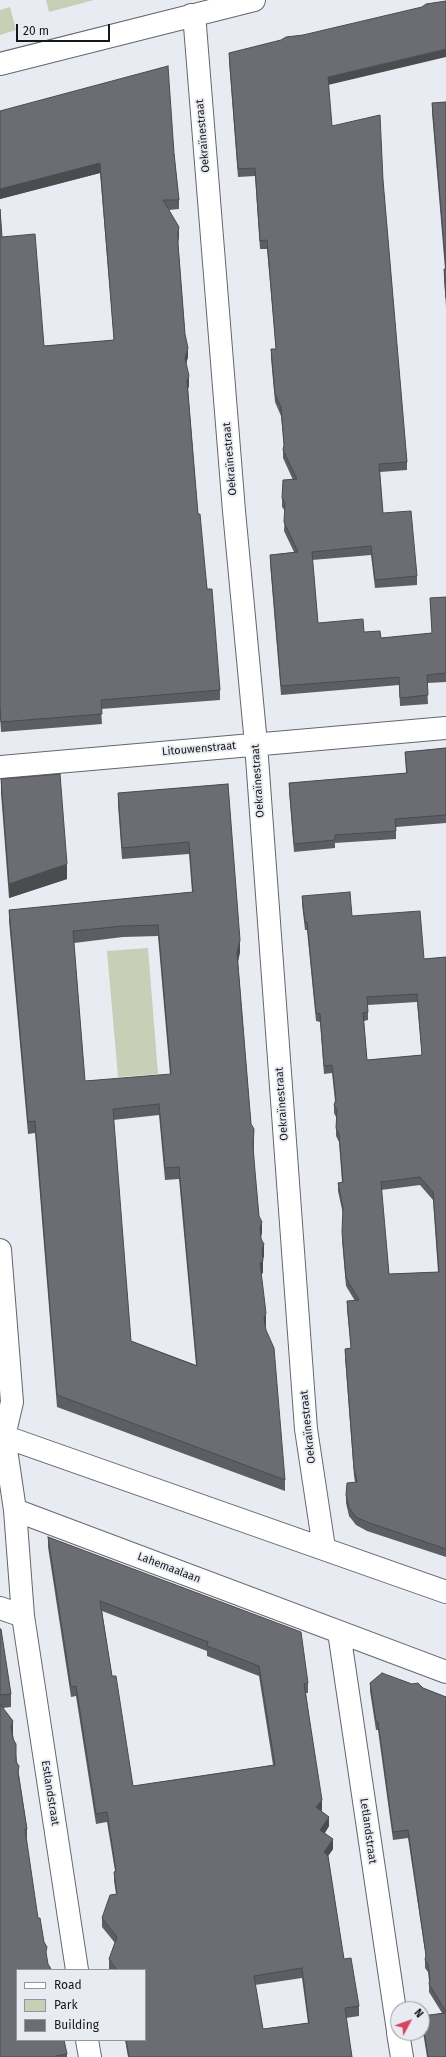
<!DOCTYPE html>
<meta charset="utf-8">
<style>
body{margin:0}
#map{position:relative;width:446px;height:2057px;overflow:hidden;background:#e9ebf3;font-family:"Fira Sans",sans-serif}
canvas{display:block}
.legend{position:absolute;left:16px;top:1969px;width:130px;height:72px;box-sizing:border-box;background:#e9ebf3;border:1px solid #95969c;margin:0;padding:5px 7px;list-style:none;font-size:12px;color:#161719}
.legend li{display:flex;align-items:center;gap:8px;height:20px}
.legend b{width:20px;border:1px solid #95969c}
.north{position:absolute;left:390px;top:2001px;width:40px;height:40px;box-sizing:border-box;background:#e9ebf3;border:1px solid #95969c;border-radius:50%;rotate:49deg;font-size:11px;font-weight:700;line-height:16px;text-align:center;color:#161719}
.north::after{content:'';display:block;margin:auto;width:14px;height:18px;background:#d54560;clip-path:polygon(50% 0,100% 100%,50% 72%,0 100%)}
.scale{position:absolute;left:16px;top:24px;width:94px;height:18px;box-sizing:border-box;border:2px solid #161719;border-top:0;padding-left:5px;font-size:12px;line-height:14px;white-space:nowrap;color:#161719;-webkit-text-stroke:3px #e9ebf3;paint-order:stroke}
</style>
<div id="map">
<canvas width="446" height="2057"></canvas>
<ul class="legend">
<li><b style="height:5px;background:#fff"></b>Road</li>
<li><b style="height:11px;background:#c7cfb6"></b>Park</li>
<li><b style="height:11px;background:#6b6d73"></b>Building</li>
</ul>
<div class="north">N</div>
<div class="scale">20 m</div>
</div>
<script>
const c = document.querySelector('canvas').getContext('2d');
c.lineJoin = 'round';
function fill(path, color) { c.fillStyle = color; c.fill(path, 'evenodd'); }
const toPath = rows => new Path2D(rows.map(r => 'M' + r).join(''));
function trace(path, color, width, dash) { c.strokeStyle = color; c.lineWidth = width; c.lineCap = dash ? 'butt' : 'round'; c.setLineDash(dash || []); c.stroke(path); }
function write(font, color, halo, rows, align = 'center') {
  c.font = font + ' "Fira Sans",sans-serif'; c.lineWidth = 3.5; c.setLineDash([]); c.textBaseline = 'middle'; c.strokeStyle = halo; c.fillStyle = color; for (const [text, x, y, turn = 0] of rows) {
    c.save(); c.translate(x, y); c.rotate((+turn || 0) * Math.PI / 180); c.textAlign = isNaN(turn) ? turn : align; if (halo) c.strokeText(text, 0, 0); c.fillText(text, 0, 0); c.restore();
  }
}
fill(toPath([
 [46,0,94,0,49,12],
 [10,7,16,30,0,35,0,10],
 [148,948,158,1074,118,1077,107,951]
]), '#c7cfb6');
const minor = toPath([
 [191,15,195,26,234,511,256,744,306,1429,324,1548],
 [0,64,254,0],
 [0,767,446,728],
 [0,1250,12,1402,4,1436,15,1510,23,1616,77,1970],
 [0,1435,446,1592],
 [15,1510,446,1672],
 [0,1608,23,1616],
 [339,1632,398,2031],
 [398,2033,402,2057],
 [87,2040,90,2057]
]);
trace(minor, '#64666d', 24);
trace(minor, '#fff', 22);
fill(toPath([
 [229,53,328,85,332,126,383,180,407,462,407,470,380,472,383,513,417,576,417,585,375,588,371,555,312,560,318,623,364,632,381,638,432,633,430,598,446,597,446,682,427,683,428,704,400,706,399,685,281,695,270,563,270,555,294,552,284,531,285,511,282,507,282,498,293,480,283,458,283,450,284,446,281,416,275,402,271,358,271,349,276,349,267,249,260,249,255,176,238,177,229,61],
 [446,102,446,307,444,277,444,269,445,269,432,112,432,103],
 [0,111,174,153,179,200,179,209,169,210,179,237,178,240,185,334,188,357,186,364,189,386,188,389,198,514,220,690,220,700,101,709,102,724,1,732,0,716,0,209,2,237,44,346,114,340,100,173,0,199],
 [446,748,446,823,396,827,396,839,335,843,335,848,294,852,289,791,289,783,406,773,405,752],
 [1,779,67,879,9,898,1,793],
 [228,784,240,952,238,962,251,1124,254,1141,253,1152,259,1216,262,1233,261,1236,264,1256,263,1259,263,1273,261,1274,266,1325,265,1327,285,1480,285,1491,57,1407,35,1133,28,1134,9,921,9,910,192,892,189,854,122,859,118,805,118,793],
 [158,936,170,1075,85,1081,74,943,123,937],
 [159,1115,165,1180,179,1179,196,1365,131,1341,113,1120],
 [302,896,352,916,424,959,446,957,446,1557,367,1531,356,1525,349,1516,346,1503,346,1495,355,1482,354,1476,345,1357,345,1349,351,1348,347,1309,347,1301,355,1301,346,1286,342,1240,343,1214,338,1191,338,1183,342,1182,339,1142,336,1136,336,1117,334,1113,334,1105,335,1101,332,1073,324,1074,320,1022,316,1021,307,930,305,930,302,904],
 [417,1002,422,1055,367,1060,364,1021,368,1020,368,1005],
 [420,1185,433,1200,438,1272,389,1274,381,1190],
 [48,1537,308,1683,308,1693,306,1693,322,1810,321,1811,329,1826,325,1833,333,1849,328,1856,344,1959,359,2006,359,2016,346,2018,352,2057,128,2057,125,2040,145,2040,145,1970,110,1970,109,1969,109,1959,115,1943,102,1927,102,1918,116,1894,114,1881,114,1872,115,1871,107,1822,96,1824,76,1696,71,1697,48,1547],
 [102,1611,207,1651,207,1656,259,1676,273,1765,133,1786,112,1676],
 [302,1978,308,2023,263,2029,255,1985],
 [0,1629,11,1694,11,1707,3,1708,13,1734,27,1829,27,1840,17,1970,67,2054,67,2057,0,2057],
 [370,1683,423,1688,446,1697,446,2057,427,2057,422,2026,422,2016,442,2013,429,1992,429,1981,428,1972,425,1968,425,1960,426,1958,408,1838,393,1840,378,1730,376,1730,370,1691]
]), '#5c5e63');
fill(toPath([
 [446,49,446,57,328,85,328,77],
 [100,163,100,173,0,199,0,189],
 [179,227,179,237,178,242,178,232],
 [188,348,188,357,185,367,185,358],
 [189,376,189,386,187,391,187,381],
 [67,864,67,879,9,898,9,884],
 [240,940,240,952,237,965,237,953],
 [254,1129,254,1141,253,1158,253,1146],
 [262,1222,262,1233,260,1239,260,1227],
 [264,1244,264,1256,262,1261,262,1249],
 [263,1261,263,1273,260,1274,260,1263],
 [266,1313,266,1325,264,1330,264,1319],
 [13,1721,13,1734,11,1740,11,1727],
 [322,1800,322,1810,316,1817,316,1807],
 [329,1817,329,1826,320,1840,320,1830],
 [333,1839,333,1849,324,1862,324,1852]
]), '#4b4c50');
const building = toPath([
 [446,1,446,49,328,77,332,126,380,115,383,180,407,462,379,464,383,513,411,511,417,576,375,580,371,546,312,552,318,623,363,619,364,632,380,631,381,638,432,633,430,598,446,597,446,673,427,675,428,695,400,698,399,677,281,686,270,555,298,552,284,522,285,503,282,498,283,480,297,479,283,450,284,445,281,407,275,394,271,349,276,349,267,240,260,241,255,168,238,169,229,53,281,40,286,37,303,35,422,7,426,4,446,1],
 [168,66,174,153,179,200,163,200,179,227,178,232,178,244,185,334,188,348,185,358,189,376,187,381,198,514,200,514,207,589,212,589,220,690,101,700,102,714,1,722,0,707,0,209,2,237,35,234,44,346,114,340,100,163,0,189,0,111,168,66],
 [446,102,446,298,444,269,446,269,432,103,446,102],
 [446,748,446,815,395,819,396,831,335,835,335,840,294,844,289,783,407,773,405,752,446,748],
 [60,774,67,864,9,884,1,779,60,774],
 [228,784,240,940,237,953,239,977,251,1124,254,1129,253,1146,255,1171,259,1216,262,1222,260,1227,261,1239,264,1244,262,1249,263,1261,260,1263,266,1313,264,1319,266,1330,274,1348,285,1480,57,1395,35,1121,28,1122,9,910,193,892,189,842,122,848,118,793,228,784],
 [158,925,171,1074,85,1081,73,931,123,926,158,925],
 [159,1104,165,1168,179,1167,197,1366,131,1341,113,1109,159,1104],
 [350,892,352,916,420,911,424,959,446,957,446,1549,367,1522,356,1517,349,1508,346,1495,347,1483,357,1482,354,1468,345,1349,351,1348,347,1301,359,1300,346,1278,342,1232,343,1208,338,1183,343,1182,339,1134,336,1128,337,1110,334,1105,336,1100,332,1065,324,1066,320,1014,316,1013,307,922,305,922,302,896,350,892],
 [417,994,422,1055,367,1060,363,1013,368,1012,367,997,417,994],
 [420,1177,433,1192,439,1272,389,1274,381,1182,420,1177],
 [48,1537,301,1632,308,1683,304,1684,322,1800,316,1807,329,1817,320,1830,333,1839,324,1852,328,1856,344,1959,351,1958,359,2006,345,2008,352,2057,129,2057,126,2040,145,2040,145,1970,117,1970,109,1959,117,1937,102,1918,110,1895,117,1894,114,1872,116,1871,107,1812,96,1814,76,1686,71,1687,48,1537],
 [100,1601,208,1642,207,1646,259,1666,275,1765,133,1786,116,1676,112,1676,100,1601],
 [302,1968,309,2023,263,2029,254,1976,302,1968],
 [0,1629,1,1629,11,1694,0,1695,0,1629],
 [382,1673,412,1684,418,1683,423,1688,446,1697,446,2012,429,1984,430,1978,428,1964,425,1960,426,1955,408,1830,393,1832,378,1722,376,1721,370,1683,382,1673],
 [0,1704,13,1721,11,1727,13,1739,16,1744,16,1762,19,1766,18,1772,27,1829,25,1829,38,1918,40,1918,44,1942,47,1947,46,1952,48,1964,51,1969,50,1970,17,1970,17,2040,64,2040,67,2054,56,2056,56,2057,0,2057,0,1704],
 [446,2013,446,2057,428,2057,422,2016,446,2013]
]);
fill(building, '#6b6d73');
trace(building, '#4b4c50', 1);
write('11px', '#161719', '#e9ebf3', [
 ["Oekraïnestraat",203,136,-95],
 ["Oekraïnestraat",230,459,-95],
 ["Litouwenstraat",199,749,-5],
 ["Oekraïnestraat",258,781,-94],
 ["Oekraïnestraat",282,1104,-94],
 ["Oekraïnestraat",308,1427,-96],
 ["Lahemaalaan",169,1568,21],
 ["Estlandstraat",50,1793,81],
 ["Letlandstraat",368,1831,82]
]);
</script>
